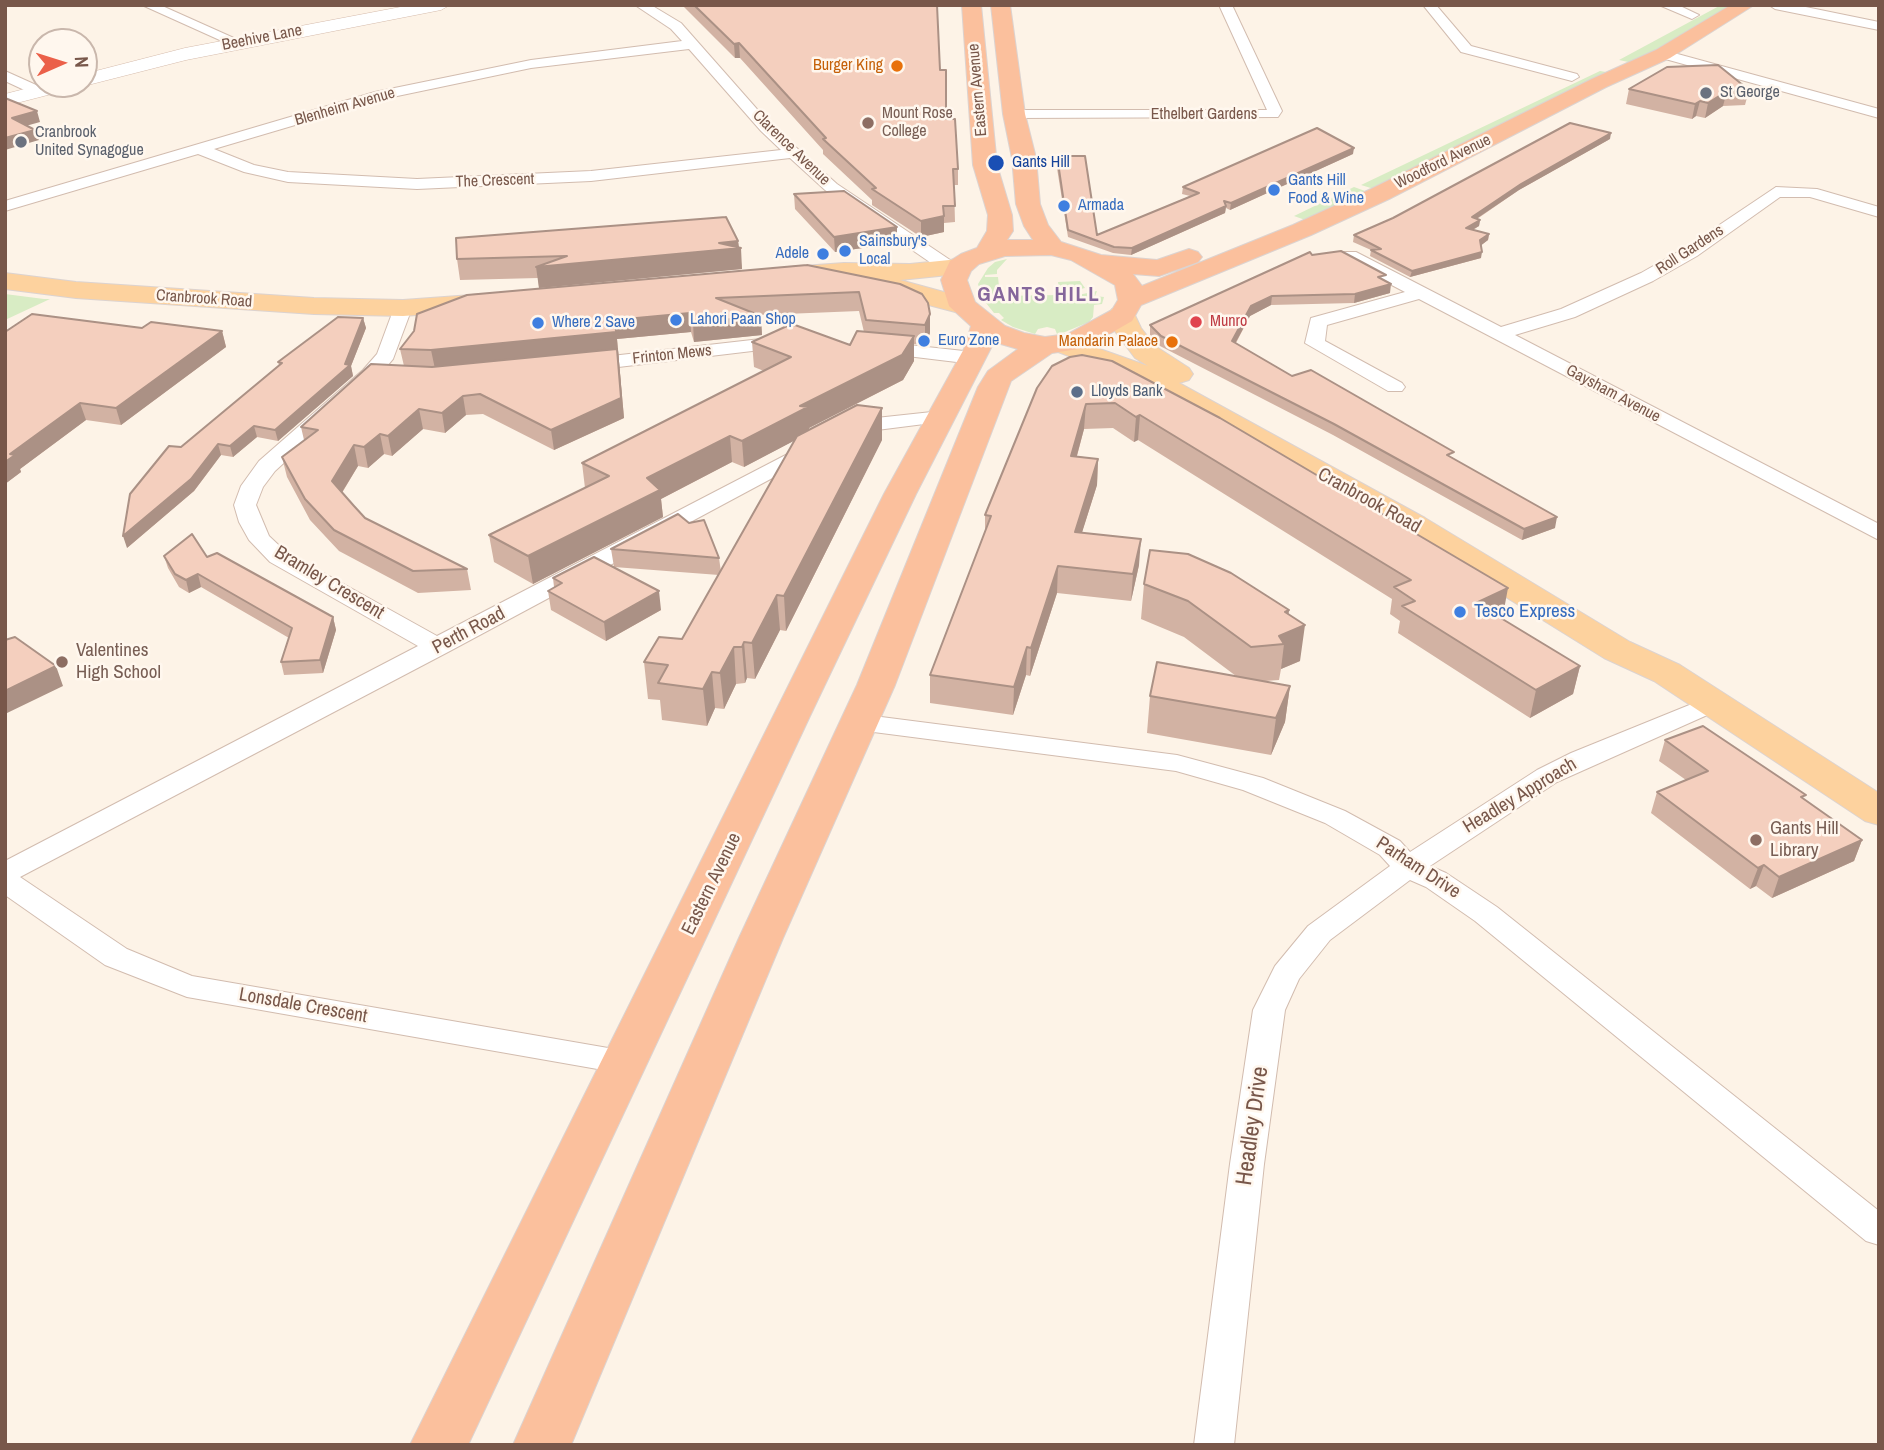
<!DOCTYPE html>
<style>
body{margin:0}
#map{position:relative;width:1884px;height:1450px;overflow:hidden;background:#fdf3e7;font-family:"Archivo Narrow",sans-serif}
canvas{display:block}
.frame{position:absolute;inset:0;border:7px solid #78574a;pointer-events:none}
.north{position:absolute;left:28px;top:28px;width:70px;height:70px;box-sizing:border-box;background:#fff7ee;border:2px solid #c9b7ac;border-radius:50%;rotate:87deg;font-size:19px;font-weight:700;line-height:28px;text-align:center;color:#78574a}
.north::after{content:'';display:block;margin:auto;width:24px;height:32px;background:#eb6049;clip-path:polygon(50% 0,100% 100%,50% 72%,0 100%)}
</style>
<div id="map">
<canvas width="1884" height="1450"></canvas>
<div class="frame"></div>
<div class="north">N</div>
</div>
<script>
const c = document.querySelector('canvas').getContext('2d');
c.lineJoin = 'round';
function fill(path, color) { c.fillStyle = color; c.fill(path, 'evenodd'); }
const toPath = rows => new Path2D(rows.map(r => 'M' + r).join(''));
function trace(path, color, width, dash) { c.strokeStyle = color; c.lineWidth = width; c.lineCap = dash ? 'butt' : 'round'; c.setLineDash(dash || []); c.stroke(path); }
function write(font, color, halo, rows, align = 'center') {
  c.font = font + ' "Archivo Narrow",sans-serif'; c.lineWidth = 5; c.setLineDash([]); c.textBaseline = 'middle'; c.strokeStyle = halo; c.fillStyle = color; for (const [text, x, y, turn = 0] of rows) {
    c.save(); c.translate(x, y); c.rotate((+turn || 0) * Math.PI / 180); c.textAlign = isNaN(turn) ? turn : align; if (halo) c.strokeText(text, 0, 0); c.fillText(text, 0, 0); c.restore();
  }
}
fill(toPath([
 [1721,5,1738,5,1633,63,1619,60],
 [1600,71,1612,73,1374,189,1361,185],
 [1354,187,1368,192,1308,221,1294,216],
 [1007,259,997,270,997,274,985,275,985,277,998,277,1000,296,1060,295,1058,282,1080,281,1085,288,1063,293,1064,298,1097,291,1095,296,1104,297,1102,304,1094,305,1093,317,1089,322,1065,332,1057,334,1055,329,1047,327,1038,329,1035,334,1013,327,1001,320,1004,318,999,313,994,313,982,298,978,284,988,268,995,262],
 [5,294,44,299,50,299,5,320]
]), '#d8ecc4');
const minor = toPath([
 [142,5,160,5,245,43,243,46,233,46,142,5],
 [635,5,651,5,681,23,771,125,837,184,962,268,965,272,962,276,950,276,825,190,790,158,591,181,417,189,288,182,244,172,198,154,5,211,5,201,375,92,531,60,682,41,671,29,635,5],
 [689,49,761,131,781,150,591,171,417,179,288,172,254,165,214,149,383,99,531,68,689,49],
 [1219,5,1232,5,1282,111,1278,117,1014,118,1007,114,1014,110,1267,110,1219,5],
 [1423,5,1436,5,1471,46,1577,74,1579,77,1572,81,1461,52,1423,5],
 [1659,5,1678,5,1699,15,1692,19,1659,5],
 [1769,5,1796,5,1879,22,1879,30,1775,9,1769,5],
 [1663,50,1879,109,1879,118,1658,57,1656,54,1663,50],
 [5,71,45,89,47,92,45,95,35,95,5,81,5,71],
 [1776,187,1817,189,1879,207,1879,217,1810,197,1780,197,1697,256,1653,281,1575,317,1515,335,1879,524,1879,540,1419,299,1327,325,1325,341,1402,383,1405,387,1402,391,1388,391,1305,343,1311,318,1405,292,1344,260,1341,256,1344,252,1356,252,1501,327,1561,309,1641,273,1685,248,1776,187],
 [403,302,412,308,393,359,377,378,275,471,263,487,256,505,269,536,286,552,437,636,805,445,812,443,819,445,823,449,819,453,448,652,20,877,127,949,192,976,637,1053,642,1062,637,1071,626,1074,187,997,105,965,5,895,5,861,418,646,270,562,249,540,239,522,234,505,241,486,259,461,363,370,377,354,394,308,403,302],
 [787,336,794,338,797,342,794,346,585,371,575,365,585,359,787,336],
 [881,342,973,352,983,358,973,364,874,352,871,348,881,342],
 [941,411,948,413,951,417,948,421,877,430,847,438,840,436,837,432,840,428,876,418,941,411],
 [1714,695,1723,698,1727,703,1723,708,1557,782,1430,866,1446,873,1497,907,1879,1211,1879,1245,1866,1241,1475,921,1426,887,1410,880,1330,940,1299,979,1285,1010,1264,1164,1234,1445,1194,1445,1230,1164,1253,1010,1275,966,1308,926,1390,866,1380,855,1325,823,1243,790,1176,771,858,730,849,728,845,722,849,716,858,714,1177,755,1263,778,1345,811,1400,841,1410,852,1537,770,1571,753,1714,695]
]);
const secondary = toPath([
 [411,5,450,5,441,10,186,60,84,86,78,84,75,88,5,106,5,94,44,84,84,84,84,74,185,48,411,5]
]);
const primary = toPath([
 [959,259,968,261,972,267,968,273,900,280,973,300,977,306,973,312,963,314,875,291,871,285,875,279,789,283,780,281,776,275,780,269,789,267,844,263,910,264,959,259],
 [5,273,76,282,314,298,403,300,499,293,509,295,513,301,509,307,499,309,403,316,314,314,76,298,5,289,5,273],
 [1122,307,1132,309,1141,328,1155,346,1189,368,1193,374,1189,380,1179,383,1425,518,1630,642,1680,665,1879,793,1879,825,1865,821,1654,681,1604,658,1401,532,1134,381,1053,350,1049,344,1053,338,1063,336,1148,366,1135,358,1114,330,1108,315,1112,309,1122,307]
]);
const trunk = toPath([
 [962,5,981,5,997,165,1012,215,1013,231,1007,240,1033,240,1024,226,1016,204,1012,158,1003,114,991,5,1010,5,1025,114,1036,158,1040,204,1048,225,1061,242,1101,255,1157,260,1189,249,1198,252,1202,257,1198,262,1159,276,1133,274,1142,286,1293,225,1371,189,1592,79,1656,50,1731,5,1754,5,1670,58,1606,87,1389,199,1311,235,1141,305,1132,321,1085,348,1052,353,1011,381,895,685,783,938,571,1445,513,1445,739,938,857,685,978,387,988,371,1018,349,994,342,916,494,810,716,468,1445,410,1445,884,494,965,347,971,326,949,306,941,280,950,261,961,254,977,248,987,231,988,215,973,165,962,5],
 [1051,255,1071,260,1115,285,1118,300,1112,310,1068,334,1045,337,1024,333,1005,326,975,302,967,280,971,271,979,264,1005,256,1051,255]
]);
trace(minor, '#d2bcaf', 2);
trace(secondary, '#d5bbac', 1);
trace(primary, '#dcd3d0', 2);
trace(trunk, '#dcd3d0', 2);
fill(minor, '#fff');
fill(secondary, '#fff');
fill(primary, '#fdd29e');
fill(trunk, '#fbc09d');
fill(toPath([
 [682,5,937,5,940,70,946,119,958,169,958,185,954,185,955,222,944,223,944,232,921,237,872,205,872,200,823,154,823,150,740,58,735,58],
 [1629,89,1749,90,1745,105,1723,106,1705,118,1696,116,1692,119,1626,104],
 [1610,139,1519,190,1477,219,1480,220,1479,226,1473,230,1489,234,1488,240,1481,245,1481,258,1410,277,1370,256,1371,250,1353,242,1354,235],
 [1353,154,1230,210,1226,208,1225,213,1131,255,1113,253,1068,237,1056,162,1057,156,1097,235,1190,196,1182,194,1183,187],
 [794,194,897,243,835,252,795,209],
 [738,241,742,269,539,288,538,278,460,280,457,259],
 [1312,255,1385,281,1390,293,1354,303,1271,305,1250,316,1236,343,1292,376,1453,458,1555,528,1522,540,1333,435,1160,346,1150,335,1150,325],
 [900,284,930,333,925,345,914,344,914,361,903,380,809,428,809,430,882,408,882,440,786,631,780,630,755,679,747,678,745,683,736,684,724,709,715,708,707,726,662,720,660,700,648,699,644,662,682,639,719,575,614,567,611,549,719,558,721,572,795,440,744,467,732,462,661,499,663,517,533,584,494,562,489,535,585,488,582,463,764,371,754,367,752,342,850,345,864,332,859,311,760,315,762,335,694,342,691,332,617,339,624,418,554,450,483,414,466,415,445,433,423,429,392,456,384,454,368,468,358,466,342,493,365,518,467,569,471,590,418,593,339,551,310,520,287,477,282,457,304,440,301,427,404,366,400,349,414,331,417,314],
 [363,318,366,328,351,366,353,376,278,441,257,437,233,457,221,455,194,491,127,548,181,447,279,365,278,362],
 [142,328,222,331,226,347,121,425,86,420,20,469,21,472,5,484],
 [1052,366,1503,615,1499,617,1580,666,1573,694,1530,718,1398,633,1400,621,1390,614,1392,599,1138,440,1134,442,1113,428,1084,429,1077,456,1098,459,1097,485,1082,532,1139,565,1131,601,1057,593,1030,676,1026,675,1013,715,930,703,930,675,985,531,985,515],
 [164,556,207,557,333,617,336,630,323,673,284,675,281,662,289,638,201,587,189,593,179,587,168,568],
 [553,578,661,610,606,641,551,610,548,591,554,587],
 [1144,584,1289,610,1288,614,1300,661,1281,669,1279,680,1265,681,1290,686,1285,722,1271,755,1147,733,1150,696,1236,676,1184,637,1141,619],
 [1665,740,1804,799,1862,840,1854,861,1772,898,1756,886,1750,889,1651,813,1657,792,1686,780,1659,761]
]), '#d2b2a3');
fill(toPath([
 [739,43,740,58,735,58,734,44],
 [1727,91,1723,106,1705,118,1708,103],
 [1700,101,1696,116,1692,119,1695,104],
 [37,111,40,122,15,129,12,118],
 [35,130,39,140,5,150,5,138],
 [1611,133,1610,139,1519,190,1470,223,1472,217,1521,184],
 [1354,148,1353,154,1230,210,1231,203],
 [1226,206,1225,213,1131,255,1132,248],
 [944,216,944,232,921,237,921,221],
 [1480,220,1479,226,1465,234,1466,228],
 [897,227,897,243,835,252,834,237],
 [1489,234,1488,240,1479,247,1480,240],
 [738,241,739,248,741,248,742,269,539,288,536,267],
 [1482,252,1481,258,1410,277,1412,271],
 [1391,284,1390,293,1354,303,1355,294],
 [1272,296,1271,305,1250,316,1231,351,1232,341,1251,306],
 [690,313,691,332,617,339,624,418,554,450,551,430,435,369,431,350,615,320],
 [930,314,930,333,925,345,925,325],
 [761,316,762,335,694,342,693,323],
 [363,318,366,328,351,366,353,376,278,441,275,430,345,364],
 [222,331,226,347,121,425,116,408],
 [914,336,914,361,903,380,809,428,809,433,744,467,742,441],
 [463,396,466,415,445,433,442,413],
 [80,403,86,420,20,469,21,472,5,484,5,462,10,454],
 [1086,404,1084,429,1070,481,1071,456],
 [882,408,882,440,786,631,784,596],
 [419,409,423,429,392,456,388,436],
 [1140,415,1138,440,1134,442,1136,417],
 [254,426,257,437,233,457,230,446],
 [380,434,384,454,368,468,364,447],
 [730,436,732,462,661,499,663,517,533,584,528,556,647,478],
 [218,444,221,455,194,491,127,548,123,536],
 [354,445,358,466,336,502,332,481],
 [1098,459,1097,485,1074,558,1075,532],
 [1557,517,1555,528,1522,540,1524,529],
 [1141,539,1139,565,1131,601,1133,574],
 [1058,566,1057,593,1030,676,1031,648],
 [198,574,201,587,189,593,186,580],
 [1508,588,1503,615,1470,630,1476,603],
 [659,591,661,610,606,641,604,622],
 [777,595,780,630,755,679,752,643],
 [1289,610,1286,633,1305,625,1300,661,1281,669,1284,644,1279,636,1285,612],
 [333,617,336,630,323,673,320,660],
 [744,642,747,678,745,683,742,647],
 [734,647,736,684,724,709,720,673],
 [1027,647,1026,675,1013,715,1014,687],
 [56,666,63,686,5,714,5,691],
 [1580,666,1573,694,1530,718,1536,690],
 [712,672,715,708,707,726,703,689],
 [1290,686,1285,722,1271,755,1276,718],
 [1862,840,1854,861,1772,898,1779,877],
 [1764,865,1756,886,1750,889,1758,868]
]), '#ab9185');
const building = toPath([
 [694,5,937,5,940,70,946,70,946,119,955,119,958,169,953,169,955,206,943,206,944,216,921,221,872,189,876,188,823,139,826,138,739,43,734,44,694,5],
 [1718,65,1749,90,1727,91,1708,103,1700,101,1695,104,1629,89,1667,67,1718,65],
 [5,98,37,111,12,118,35,130,5,138,5,98],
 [1570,123,1611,133,1521,184,1472,217,1480,220,1466,228,1489,234,1480,240,1482,252,1412,271,1371,250,1381,249,1354,235,1393,218,1570,123],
 [1317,128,1354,148,1231,203,1224,201,1226,206,1132,248,1114,247,1068,230,1057,156,1085,156,1097,235,1199,193,1183,187,1317,128],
 [844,191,897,227,834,237,794,194,844,191],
 [726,217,738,241,719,243,741,248,536,267,567,256,457,259,456,238,726,217],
 [1341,251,1386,275,1378,277,1391,284,1355,294,1272,296,1251,306,1232,341,1292,376,1311,370,1454,452,1447,455,1557,517,1524,529,1334,424,1161,336,1150,325,1310,252,1312,255,1341,251],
 [807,265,900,284,922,294,928,303,930,314,925,325,866,320,859,292,716,298,761,316,693,323,690,313,615,320,616,332,431,350,400,349,414,331,417,314,467,295,807,265],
 [32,314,142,328,151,322,222,331,116,408,80,403,10,454,15,455,5,462,5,332,32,314],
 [338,317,363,318,345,364,350,365,275,430,254,426,230,446,218,444,191,479,123,536,130,494,169,446,181,447,282,363,278,362,338,317],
 [795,325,850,345,857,331,914,336,902,355,800,406,808,407,742,441,730,436,647,478,660,490,528,556,489,535,609,476,582,463,791,357,752,342,787,326,795,325],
 [617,349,621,398,551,430,480,394,463,396,442,413,419,409,388,436,380,434,364,447,354,445,332,481,354,506,365,518,467,569,413,571,334,530,305,499,282,457,318,430,301,427,371,364,432,367,617,349],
 [1082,355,1112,361,1220,418,1508,588,1476,603,1580,666,1536,690,1402,606,1415,601,1394,587,1411,580,1140,415,1136,417,1115,403,1086,404,1071,456,1098,459,1075,532,1141,539,1133,574,1058,566,1031,648,1027,647,1014,687,930,675,991,516,985,515,1037,388,1052,366,1070,357,1082,355],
 [857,405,882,408,784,596,777,595,752,643,744,642,742,647,734,647,720,673,712,672,703,689,658,683,668,665,644,662,659,637,682,639,797,436,857,405],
 [678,514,689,523,704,520,719,558,611,549,678,514],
 [192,534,207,557,217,553,333,617,320,660,281,662,292,628,198,574,186,580,175,574,164,556,192,534],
 [1150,550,1188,554,1231,573,1289,610,1285,612,1305,625,1279,636,1284,644,1251,647,1188,601,1144,584,1150,550],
 [594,557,659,591,604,622,548,591,562,583,553,578,594,557],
 [15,637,56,666,5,691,5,640,15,637],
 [1157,662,1290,686,1276,718,1150,696,1157,662],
 [1703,726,1806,795,1801,797,1862,840,1779,877,1764,865,1758,868,1657,792,1708,771,1665,740,1703,726]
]);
fill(building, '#f4cfbe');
trace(building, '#ab9185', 2);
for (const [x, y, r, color] of [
 [897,66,7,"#e8710a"],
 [1706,93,7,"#6b7280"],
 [868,123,7,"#8d6e63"],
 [21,142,7,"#6b7280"],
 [996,163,9,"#1a4fb4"],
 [1274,190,7,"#3f7fe0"],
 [1064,206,7,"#3f7fe0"],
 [845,251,7,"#3f7fe0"],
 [823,254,7,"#3f7fe0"],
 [676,320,7,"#3f7fe0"],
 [1196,322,7,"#e0444e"],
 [538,323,7,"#3f7fe0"],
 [924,341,7,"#3f7fe0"],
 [1172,342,7,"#e8710a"],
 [1077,392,7,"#5c6f8a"],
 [1460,612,7,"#3f7fe0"],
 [62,662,7,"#8d6e63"],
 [1756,840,7,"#8d6e63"]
]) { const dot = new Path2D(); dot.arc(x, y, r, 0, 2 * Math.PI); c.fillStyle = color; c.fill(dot); trace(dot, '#fff7ee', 2.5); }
write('16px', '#78574a', '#fff7ee', [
 ["Beehive Lane",262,38,-11],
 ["Eastern Avenue",978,90,-95],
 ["Blenheim Avenue",345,107,-16],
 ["Ethelbert Gardens",1204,115],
 ["Clarence Avenue",791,148,44],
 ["Woodford Avenue",1443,162,-26],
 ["The Crescent",495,181,-2],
 ["Roll Gardens",1690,250,-33],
 ["Cranbrook Road",204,299,4],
 ["Frinton Mews",672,355,-6],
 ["Gaysham Avenue",1613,394,28]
]);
write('16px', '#c56008', '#fff7ee', [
 ["Burger King",883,66],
 ["Mandarin Palace",1158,342]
], 'right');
write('16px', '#5b616d', '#fff7ee', [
 ["St George",1720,93],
 ["Cranbrook",35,133],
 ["United Synagogue",35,151]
], 'left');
write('16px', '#785e54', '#fff7ee', [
 ["Mount Rose",882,114],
 ["College",882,132]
], 'left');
write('16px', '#164399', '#fff7ee', [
 ["Gants Hill",1012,163]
], 'left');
write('16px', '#366cbe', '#fff7ee', [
 ["Gants Hill",1288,181],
 ["Food & Wine",1288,199],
 ["Armada",1078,206],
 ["Sainsbury's",859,242],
 ["Local",859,260],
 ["Adele",809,254,"right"],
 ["Lahori Paan Shop",690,320],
 ["Where 2 Save",552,323],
 ["Euro Zone",938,341]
], 'left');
write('16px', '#be3a42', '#fff7ee', [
 ["Munro",1210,322]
], 'left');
write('16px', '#4e5e75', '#fff7ee', [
 ["Lloyds Bank",1091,392]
], 'left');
write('19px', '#78574a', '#fff7ee', [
 ["Cranbrook Road",1369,501,29],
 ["Bramley Crescent",329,583,31],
 ["Perth Road",469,631,-28],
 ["Headley Approach",1520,796,-31],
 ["Parham Drive",1418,868,33],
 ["Eastern Avenue",712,884,-64],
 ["Lonsdale Crescent",303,1006,10]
]);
write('19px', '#366cbe', '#fff7ee', [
 ["Tesco Express",1474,612]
], 'left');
write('19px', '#785e54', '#fff7ee', [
 ["Valentines",76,651],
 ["High School",76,673],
 ["Gants Hill",1770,829],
 ["Library",1770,851]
], 'left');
c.letterSpacing = '2px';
write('bold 21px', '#85669b', '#fff7ee', [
 ["GANTS HILL",1039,295]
]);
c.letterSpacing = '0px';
write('23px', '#78574a', '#fff7ee', [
 ["Headley Drive",1253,1126,-82]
]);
</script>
